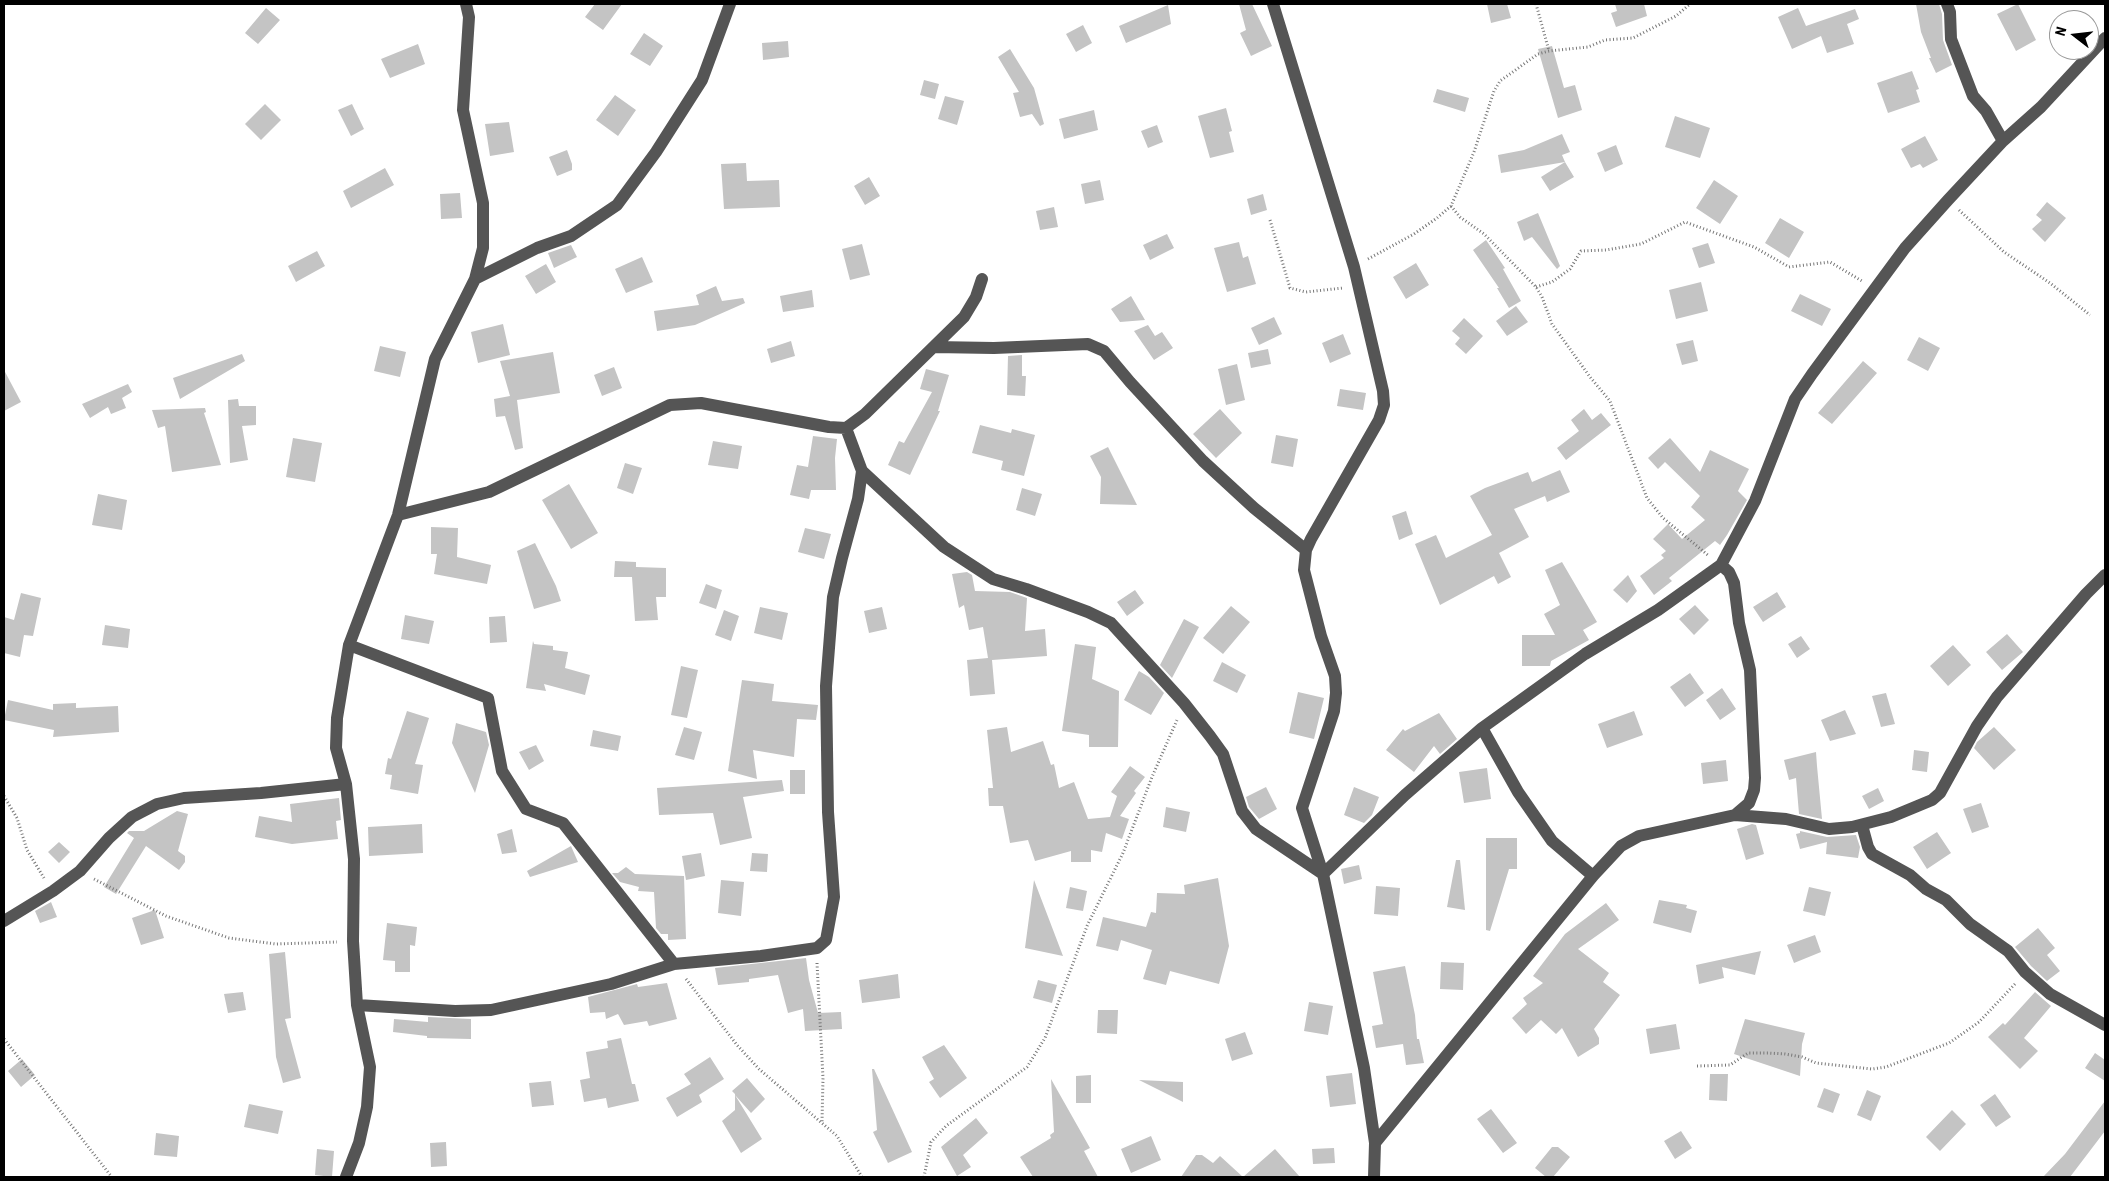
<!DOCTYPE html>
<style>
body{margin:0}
#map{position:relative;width:2109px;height:1181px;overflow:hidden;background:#fff;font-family:"Roboto Condensed",sans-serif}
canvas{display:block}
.frame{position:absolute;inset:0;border:5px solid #000;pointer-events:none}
.north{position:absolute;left:2049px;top:10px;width:50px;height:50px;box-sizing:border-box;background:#fff;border:1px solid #999;border-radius:50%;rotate:286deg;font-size:14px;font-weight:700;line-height:20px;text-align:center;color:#000}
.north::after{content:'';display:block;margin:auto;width:18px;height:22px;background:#000;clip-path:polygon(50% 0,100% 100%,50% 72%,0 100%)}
</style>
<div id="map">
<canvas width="2109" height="1181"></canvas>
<div class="frame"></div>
<div class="north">N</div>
</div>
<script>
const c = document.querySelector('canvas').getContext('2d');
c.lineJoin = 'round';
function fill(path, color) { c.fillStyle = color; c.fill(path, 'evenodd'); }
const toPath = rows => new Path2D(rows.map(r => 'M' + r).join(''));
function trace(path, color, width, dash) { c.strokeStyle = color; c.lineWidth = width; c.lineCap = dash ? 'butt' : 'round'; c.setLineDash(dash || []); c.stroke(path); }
fill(toPath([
 [595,4,622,4,603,30,585,17],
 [1239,4,1252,4,1272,46,1251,56,1240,33,1246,30],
 [1487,4,1507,4,1511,18,1491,23],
 [1615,4,1644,4,1647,16,1616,27,1611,13,1617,11],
 [1916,4,1939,4,1942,14,1943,40,1952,65,1936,73,1929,58,1931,58,1921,32],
 [2018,4,2036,40,2016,51,1997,14],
 [1168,5,1171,24,1126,43,1119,26],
 [266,8,280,20,258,44,245,33],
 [1798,8,1806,26,1855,9,1859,19,1847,24,1854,44,1827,53,1821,36,1792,49,1778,17],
 [1083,25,1092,43,1076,52,1066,34],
 [644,33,663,46,650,66,630,54],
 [788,41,789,57,763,60,762,43],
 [418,44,425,64,390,78,381,59],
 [1552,46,1564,88,1575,85,1582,110,1558,118,1538,49],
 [1010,49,1034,88,1044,124,1040,126,1032,114,1020,117,1013,93,1019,92,998,57],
 [1912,71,1919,89,1916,90,1920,102,1888,113,1877,83],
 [924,80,939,84,935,99,920,95],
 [1437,89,1469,98,1465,112,1433,102],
 [615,95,636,110,618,136,596,120],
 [945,96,964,101,957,125,938,119],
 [265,104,281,120,261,140,245,124],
 [352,104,364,129,351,136,338,110],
 [1226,108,1232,131,1229,132,1234,152,1210,158,1198,116],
 [1094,110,1098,130,1064,139,1059,119],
 [1675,116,1710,128,1700,158,1665,147],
 [509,122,514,152,490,156,485,124],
 [1157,125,1163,142,1148,148,1141,131],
 [1562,134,1570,152,1562,155,1565,162,1501,173,1498,155,1524,150],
 [1925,136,1938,160,1923,168,1920,164,1911,168,1901,149],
 [1616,145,1623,164,1605,172,1597,153],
 [567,150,572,164,572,170,557,176,549,157],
 [1565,162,1574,177,1550,191,1541,177],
 [746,163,747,181,779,180,780,207,724,209,721,164],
 [385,168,394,185,351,208,343,191],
 [869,177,880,196,865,205,854,186],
 [1100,180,1104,200,1085,204,1081,184],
 [1714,180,1738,196,1720,224,1696,208],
 [460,193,462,218,441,219,440,194],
 [1263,194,1267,210,1251,215,1247,199],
 [2047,202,2066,218,2045,242,2032,229,2042,220,2036,215],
 [1054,207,1058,227,1040,230,1036,211],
 [1538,213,1560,266,1557,269,1532,237,1524,241,1517,222],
 [1780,218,1804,232,1789,258,1765,243],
 [1167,234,1174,248,1150,260,1143,245],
 [1486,240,1505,268,1503,269,1521,301,1509,308,1497,288,1499,288,1473,250],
 [1239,242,1243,258,1248,256,1256,284,1227,292,1214,248],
 [1708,243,1715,263,1699,268,1692,248],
 [862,244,870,275,850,280,842,249],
 [571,245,577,257,554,268,548,253],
 [317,251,325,266,296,282,288,266],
 [642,257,653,282,626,293,615,269],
 [1416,263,1429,285,1406,299,1393,277],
 [546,264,556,282,536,294,525,276],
 [1701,282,1708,311,1676,319,1669,290],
 [716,286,722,301,743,298,745,303,695,325,657,331,654,311,699,305,696,295],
 [812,290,814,307,783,312,780,296],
 [1800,294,1831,309,1822,326,1791,311],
 [1131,296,1145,320,1120,322,1111,309],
 [1516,306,1528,322,1507,336,1496,321],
 [1274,317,1282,334,1259,345,1251,328],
 [1464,318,1483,336,1466,354,1455,344,1460,338,1452,331],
 [503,324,510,355,478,363,471,332],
 [1148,325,1155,336,1162,332,1173,348,1154,360,1134,331],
 [1343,334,1351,354,1330,363,1322,343],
 [1919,337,1940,348,1928,371,1907,360],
 [1693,340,1698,361,1682,365,1676,344],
 [791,341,795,356,771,363,767,349],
 [380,346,406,352,400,377,374,371],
 [1268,349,1271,364,1251,368,1248,353],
 [553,352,560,393,517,400,523,448,515,450,505,416,496,417,494,399,510,396,500,361],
 [242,354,245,361,180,399,173,378],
 [1022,355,1022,376,1026,376,1025,396,1007,395,1008,356],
 [1863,361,1877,373,1832,424,1818,413],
 [1237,364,1245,400,1226,405,1218,369],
 [614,367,622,388,602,396,594,375],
 [926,369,949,375,938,411,940,411,910,475,888,465,899,441,904,443,932,392,920,389],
 [4,370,21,402,4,411],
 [128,384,132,392,122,398,126,408,111,414,108,407,90,418,82,404],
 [1340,389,1366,393,1363,410,1337,406],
 [238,399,239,406,256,406,256,425,242,426,248,460,230,463,228,400],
 [205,408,206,412,204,413,221,465,172,472,165,426,158,428,152,410],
 [1220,409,1242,433,1216,458,1193,434],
 [1584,409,1592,420,1601,413,1611,425,1566,460,1557,448,1579,431,1571,420],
 [980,425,1011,433,1012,429,1035,435,1024,476,1001,470,1003,461,972,453],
 [1276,435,1298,439,1293,467,1271,463],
 [813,436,837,439,835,458,836,490,811,490,809,499,790,495,797,465,808,467],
 [293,438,322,443,315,482,286,477],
 [1670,438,1700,472,1710,450,1749,469,1738,491,1747,500,1727,535,1720,545,1715,541,1669,578,1672,581,1654,595,1640,576,1664,558,1661,555,1666,551,1653,539,1668,524,1682,539,1705,520,1691,507,1700,496,1665,462,1658,469,1648,458],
 [713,441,742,446,738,469,708,465],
 [1108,447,1137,505,1100,504,1101,477,1090,456],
 [625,463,642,468,633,494,617,488],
 [1560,470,1570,492,1547,502,1545,496,1514,509,1529,537,1499,553,1511,577,1498,584,1494,576,1440,605,1415,544,1436,535,1446,558,1492,535,1470,496,1485,488,1528,472,1532,482],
 [569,484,598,533,571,549,542,500],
 [1022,488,1042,494,1035,516,1016,510],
 [98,494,127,500,122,530,92,525],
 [1406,511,1413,534,1399,540,1392,516],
 [431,527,458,528,457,557,491,565,487,584,434,574,437,554,431,554],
 [805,528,831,534,824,559,798,552],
 [535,543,556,586,561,601,534,609,517,551],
 [615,561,636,562,636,567,666,568,666,597,656,597,658,620,635,621,632,577,614,577],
 [1562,562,1597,622,1583,630,1589,640,1551,661,1550,666,1522,666,1522,635,1555,635,1544,614,1560,605,1545,570],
 [967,572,972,575,975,591,1010,592,1027,598,1025,631,1045,629,1047,656,992,660,995,694,970,696,967,660,988,658,983,627,969,630,964,605,959,608,952,574],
 [1628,575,1637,591,1627,603,1613,590],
 [706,584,722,590,716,609,699,603],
 [1135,590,1144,603,1127,616,1117,602],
 [1777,592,1786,607,1763,622,1753,607],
 [21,593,41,598,33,636,24,635,20,657,4,653,4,617,14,620],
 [1695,605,1709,620,1694,635,1679,619],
 [1231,606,1250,622,1223,654,1203,638],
 [760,607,788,613,782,640,754,633],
 [882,607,887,629,869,633,864,611],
 [724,610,739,616,731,641,715,635],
 [405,615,434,621,429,644,401,639],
 [505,616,507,642,490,643,489,617],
 [1184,619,1199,627,1172,678,1160,665],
 [105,625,130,629,128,648,102,645],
 [2007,634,2023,652,2002,670,1986,652],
 [1801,636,1810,649,1797,658,1788,644],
 [533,641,534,644,553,646,553,650,568,652,565,668,590,675,585,695,544,684,546,691,526,688],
 [1075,644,1096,647,1092,679,1119,691,1118,747,1089,747,1089,735,1062,731],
 [1953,645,1971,665,1948,686,1930,666],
 [1222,662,1246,675,1237,693,1213,681],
 [681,666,698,670,687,718,671,715],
 [1139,671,1149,677,1164,693,1151,715,1124,700],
 [1690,673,1704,693,1685,707,1670,687],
 [742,680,774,684,772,701,818,705,816,720,797,719,794,757,753,750,757,779,728,771],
 [1722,688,1736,709,1720,720,1706,700],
 [1298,692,1324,698,1314,739,1289,733],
 [1886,693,1895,724,1881,727,1872,696],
 [8,700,53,710,53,704,76,703,76,708,118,706,119,732,53,737,54,730,4,720],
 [1845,710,1856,734,1830,741,1821,720],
 [407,711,429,718,415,764,423,765,418,794,390,789,392,775,385,774,388,758,391,759],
 [1634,711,1643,735,1607,748,1598,724],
 [1439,713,1457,739,1440,754,1434,746,1414,772,1386,750,1403,729,1405,731],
 [456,723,486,732,489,745,475,793,452,743],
 [684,727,702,732,694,760,675,755],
 [1007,727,1011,752,1043,741,1051,765,1054,764,1059,788,1074,782,1088,819,1110,817,1117,796,1111,792,1130,766,1145,777,1134,791,1136,793,1120,816,1129,819,1122,839,1106,833,1102,852,1091,850,1091,862,1071,862,1071,851,1035,861,1028,840,1010,843,1003,806,989,806,988,788,993,788,987,730],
 [1994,727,2016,750,1994,770,1974,748,1977,742],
 [593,730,621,736,618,751,590,746],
 [536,745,544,761,529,770,519,752],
 [1914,750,1929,752,1927,772,1912,770],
 [1816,752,1817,766,1822,819,1799,814,1796,778,1789,780,1784,760],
 [1726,760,1728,781,1703,784,1701,763],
 [1487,768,1491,799,1464,803,1459,772],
 [790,770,805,770,805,794,790,794],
 [782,780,784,791,743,797,752,838,720,845,713,813,659,815,657,788],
 [1266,787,1277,809,1259,819,1249,807,1246,797],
 [1354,787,1379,797,1372,815,1364,823,1344,815],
 [1878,788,1884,801,1869,809,1862,796],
 [339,798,341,820,336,821,338,839,292,844,255,837,259,816,292,822,290,804],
 [1981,803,1989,827,1972,833,1963,809],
 [1166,807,1190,812,1186,832,1163,827],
 [177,811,188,814,178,851,185,856,185,862,179,870,146,846,116,894,104,887,134,838,127,833,129,831,144,831],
 [422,824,423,853,369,856,368,827],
 [1752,824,1756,825,1764,854,1746,860,1737,829],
 [512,829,517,852,502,854,497,834],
 [1800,831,1827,837,1856,835,1860,847,1858,858,1826,854,1827,842,1800,849,1796,834,1800,833],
 [1937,832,1951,853,1927,869,1913,847],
 [1486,838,1517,838,1517,869,1509,869,1490,931,1486,930],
 [59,842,70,852,59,863,48,852],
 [571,846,578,862,530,877,527,871],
 [701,853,705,876,686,880,682,856],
 [752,853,768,854,767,872,750,871],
 [1456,860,1460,860,1465,910,1447,907],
 [1359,865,1362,879,1344,884,1341,869],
 [626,867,635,874,684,876,686,939,668,940,668,934,661,934,656,928,654,892,638,891,639,887,620,882,612,873,618,873],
 [1218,878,1229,946,1219,984,1170,971,1166,985,1143,979,1152,950,1121,940,1118,951,1096,946,1103,917,1146,927,1151,912,1156,913,1157,893,1185,894,1184,885],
 [721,880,744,882,741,916,718,913],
 [1034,880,1063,956,1025,948],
 [1376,886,1400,888,1398,916,1374,914],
 [1070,887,1087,891,1083,911,1066,908],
 [1809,887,1831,892,1825,916,1803,911],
 [1659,900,1687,905,1686,908,1697,911,1691,933,1653,923],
 [51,902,57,917,40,923,35,911],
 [1606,903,1619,920,1578,949,1609,973,1603,982,1620,995,1594,1029,1599,1038,1599,1044,1578,1057,1562,1028,1556,1034,1541,1020,1526,1034,1512,1018,1527,1004,1523,998,1543,983,1533,976,1565,934],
 [155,910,164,938,141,945,132,918],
 [387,923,417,927,415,946,410,945,410,972,395,972,395,961,383,960],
 [2038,928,2055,948,2047,955,2060,971,2047,981,2031,966,2015,947],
 [1815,935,1821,952,1794,963,1787,945],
 [1761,951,1755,975,1722,967,1724,978,1699,984,1696,965],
 [285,952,291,1018,285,1019,301,1078,283,1083,276,1057,269,954],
 [806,958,809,980,818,1013,841,1012,842,1029,805,1031,803,1009,788,1013,778,975,749,979,749,982,718,985,715,968],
 [1441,962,1464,963,1463,990,1440,989],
 [1405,966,1415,1015,1417,1039,1419,1039,1424,1063,1406,1065,1403,1044,1376,1048,1372,1026,1383,1024,1373,972],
 [898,974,900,998,862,1003,859,980],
 [1038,980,1057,985,1052,1003,1033,998],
 [667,983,677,1019,649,1026,647,1021,624,1025,618,1014,606,1019,605,1012,590,1013,588,997,637,984,638,987],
 [243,992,246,1010,228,1013,224,994],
 [2035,992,2051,1006,2024,1038,2038,1051,2020,1069,1988,1037,2003,1023,2005,1025],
 [1309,1002,1333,1006,1328,1035,1304,1031],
 [1098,1010,1118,1010,1117,1034,1097,1033],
 [428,1017,471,1019,471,1039,427,1038,427,1036,393,1032,394,1019,428,1022],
 [1745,1019,1805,1033,1802,1044,1800,1076,1734,1054],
 [1676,1024,1680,1049,1650,1054,1646,1029],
 [1245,1032,1253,1054,1232,1061,1225,1039],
 [621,1038,632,1084,635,1084,639,1101,608,1108,606,1098,584,1102,580,1080,590,1078,586,1052,608,1048,607,1041],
 [944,1045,967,1078,940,1098,929,1082,934,1079,922,1057],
 [2095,1053,2105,1060,2105,1081,2085,1068],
 [710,1057,724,1079,699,1095,702,1102,677,1117,666,1098,691,1084,684,1074],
 [22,1059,35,1075,21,1087,8,1071],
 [872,1069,874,1069,912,1152,888,1163,873,1132,877,1130],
 [1352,1073,1356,1104,1330,1107,1326,1076],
 [1710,1074,1728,1074,1727,1101,1709,1100],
 [1091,1075,1091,1103,1076,1103,1076,1076],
 [747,1078,765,1099,751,1113,735,1095,762,1139,741,1153,722,1121,735,1110,735,1094,732,1091],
 [1051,1079,1090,1148,1084,1151,1098,1177,1033,1177,1020,1157,1051,1138,1050,1135,1054,1132],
 [1139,1080,1183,1082,1183,1102],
 [551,1081,554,1105,532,1107,529,1083],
 [1824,1088,1840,1094,1833,1113,1817,1107],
 [1867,1090,1881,1096,1871,1121,1857,1115],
 [1995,1094,2011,1117,1996,1127,1980,1105],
 [2105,1101,2105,1131,2070,1177,2043,1177,2065,1154],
 [249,1104,283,1111,278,1134,244,1127],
 [1491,1109,1517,1143,1503,1153,1477,1119],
 [1952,1110,1966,1124,1940,1151,1926,1137],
 [976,1118,988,1133,963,1155,971,1167,957,1176,941,1147],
 [1681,1131,1692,1148,1675,1159,1664,1141],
 [156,1133,179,1136,177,1157,154,1155],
 [1151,1136,1161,1160,1131,1173,1121,1149],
 [446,1142,447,1166,431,1167,430,1143],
 [1552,1147,1558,1147,1570,1157,1553,1177,1546,1177,1535,1168],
 [1334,1148,1335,1163,1313,1164,1312,1149],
 [317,1149,334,1151,332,1177,315,1175],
 [1275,1149,1300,1177,1243,1177],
 [1196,1155,1202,1155,1213,1163,1220,1156,1243,1177,1181,1177]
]), '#c4c4c4');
trace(toPath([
 [1536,4,1549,51],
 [1451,206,1460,217,1484,234,1536,287,1542,297,1552,324,1590,377,1610,401,1647,498,1663,518,1709,556],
 [1959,210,2004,252,2050,283,2090,315],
 [1270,220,1290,288,1306,292,1343,288],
 [1368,259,1414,234,1437,218,1451,206,1474,152,1494,91,1500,81,1538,54,1549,51,1588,47,1605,40,1633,38,1676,16,1690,4],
 [1536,287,1552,282,1570,269,1581,251,1606,250,1641,244,1685,222,1754,247,1789,267,1830,262,1862,281],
 [4,796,17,818,27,850,44,878],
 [94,879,166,916,229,938,276,944,337,942],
 [817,963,823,1078,822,1122],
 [686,979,737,1045,759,1069,837,1136,862,1177],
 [4,1039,111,1176],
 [1697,1066,1730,1065,1748,1053,1768,1053,1785,1054,1802,1057,1816,1063,1853,1067,1872,1069,1886,1067,1949,1043,1979,1022,2015,984],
 [924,1177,931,1142,946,1126,1027,1067,1045,1038,1087,926,1123,853,1152,777,1177,720]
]), '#777', 3, [1, 2.5]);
trace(toPath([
 [1273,4,1354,267,1383,391,1384,405,1379,420,1311,539,1306,550,1304,570,1321,636,1335,676,1336,693,1334,711,1302,808,1323,874,1364,1068,1375,1143,1374,1177],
 [1947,4,1950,12,1951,39,1973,96,1986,111,2003,141],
 [475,279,537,248,571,236,617,205,656,152,702,80,730,4],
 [934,347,994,348,1088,344,1104,351,1130,382,1203,461,1254,508,1306,550],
 [862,471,944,547,993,579,1026,589,1088,612,1111,623,1184,703,1210,736,1223,754,1242,811,1256,829,1323,874],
 [398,515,489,492,670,405,701,403,829,427,846,428,865,414,964,317,976,297,982,279],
 [349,645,488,698,502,771,526,809,563,823,674,964],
 [1482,728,1518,792,1552,841,1593,876],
 [1735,815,1786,819,1829,829,1852,827,1891,817,1932,800,1940,793,1977,726,1997,697,2086,594,2105,575],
 [1862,825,1868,847,1872,854,1910,875,1926,889,1946,900,1970,924,2008,951,2025,972,2050,994,2105,1025],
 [1323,874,1405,795,1482,728,1585,654,1658,610,1721,565,1755,501,1795,399,1812,374,1905,248,1948,200,2003,141,2041,107,2105,38],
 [4,921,53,891,80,871,109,838,132,817,157,804,184,798,261,793,346,784],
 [357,1005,455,1011,491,1010,611,984,674,964,761,956,817,948,826,940,834,897,828,812,826,686,833,597,842,558,858,499,862,471,846,428],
 [1375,1143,1593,876,1621,846,1639,836,1735,815,1749,803,1754,790,1755,778,1750,670,1739,623,1734,583,1729,572,1721,565],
 [346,1177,359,1143,367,1107,370,1067,357,1005,353,941,354,859,346,784,336,748,337,718,349,645,398,515,435,359,475,279,483,248,483,203,463,110,469,17,466,4]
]), '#555', 12);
</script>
